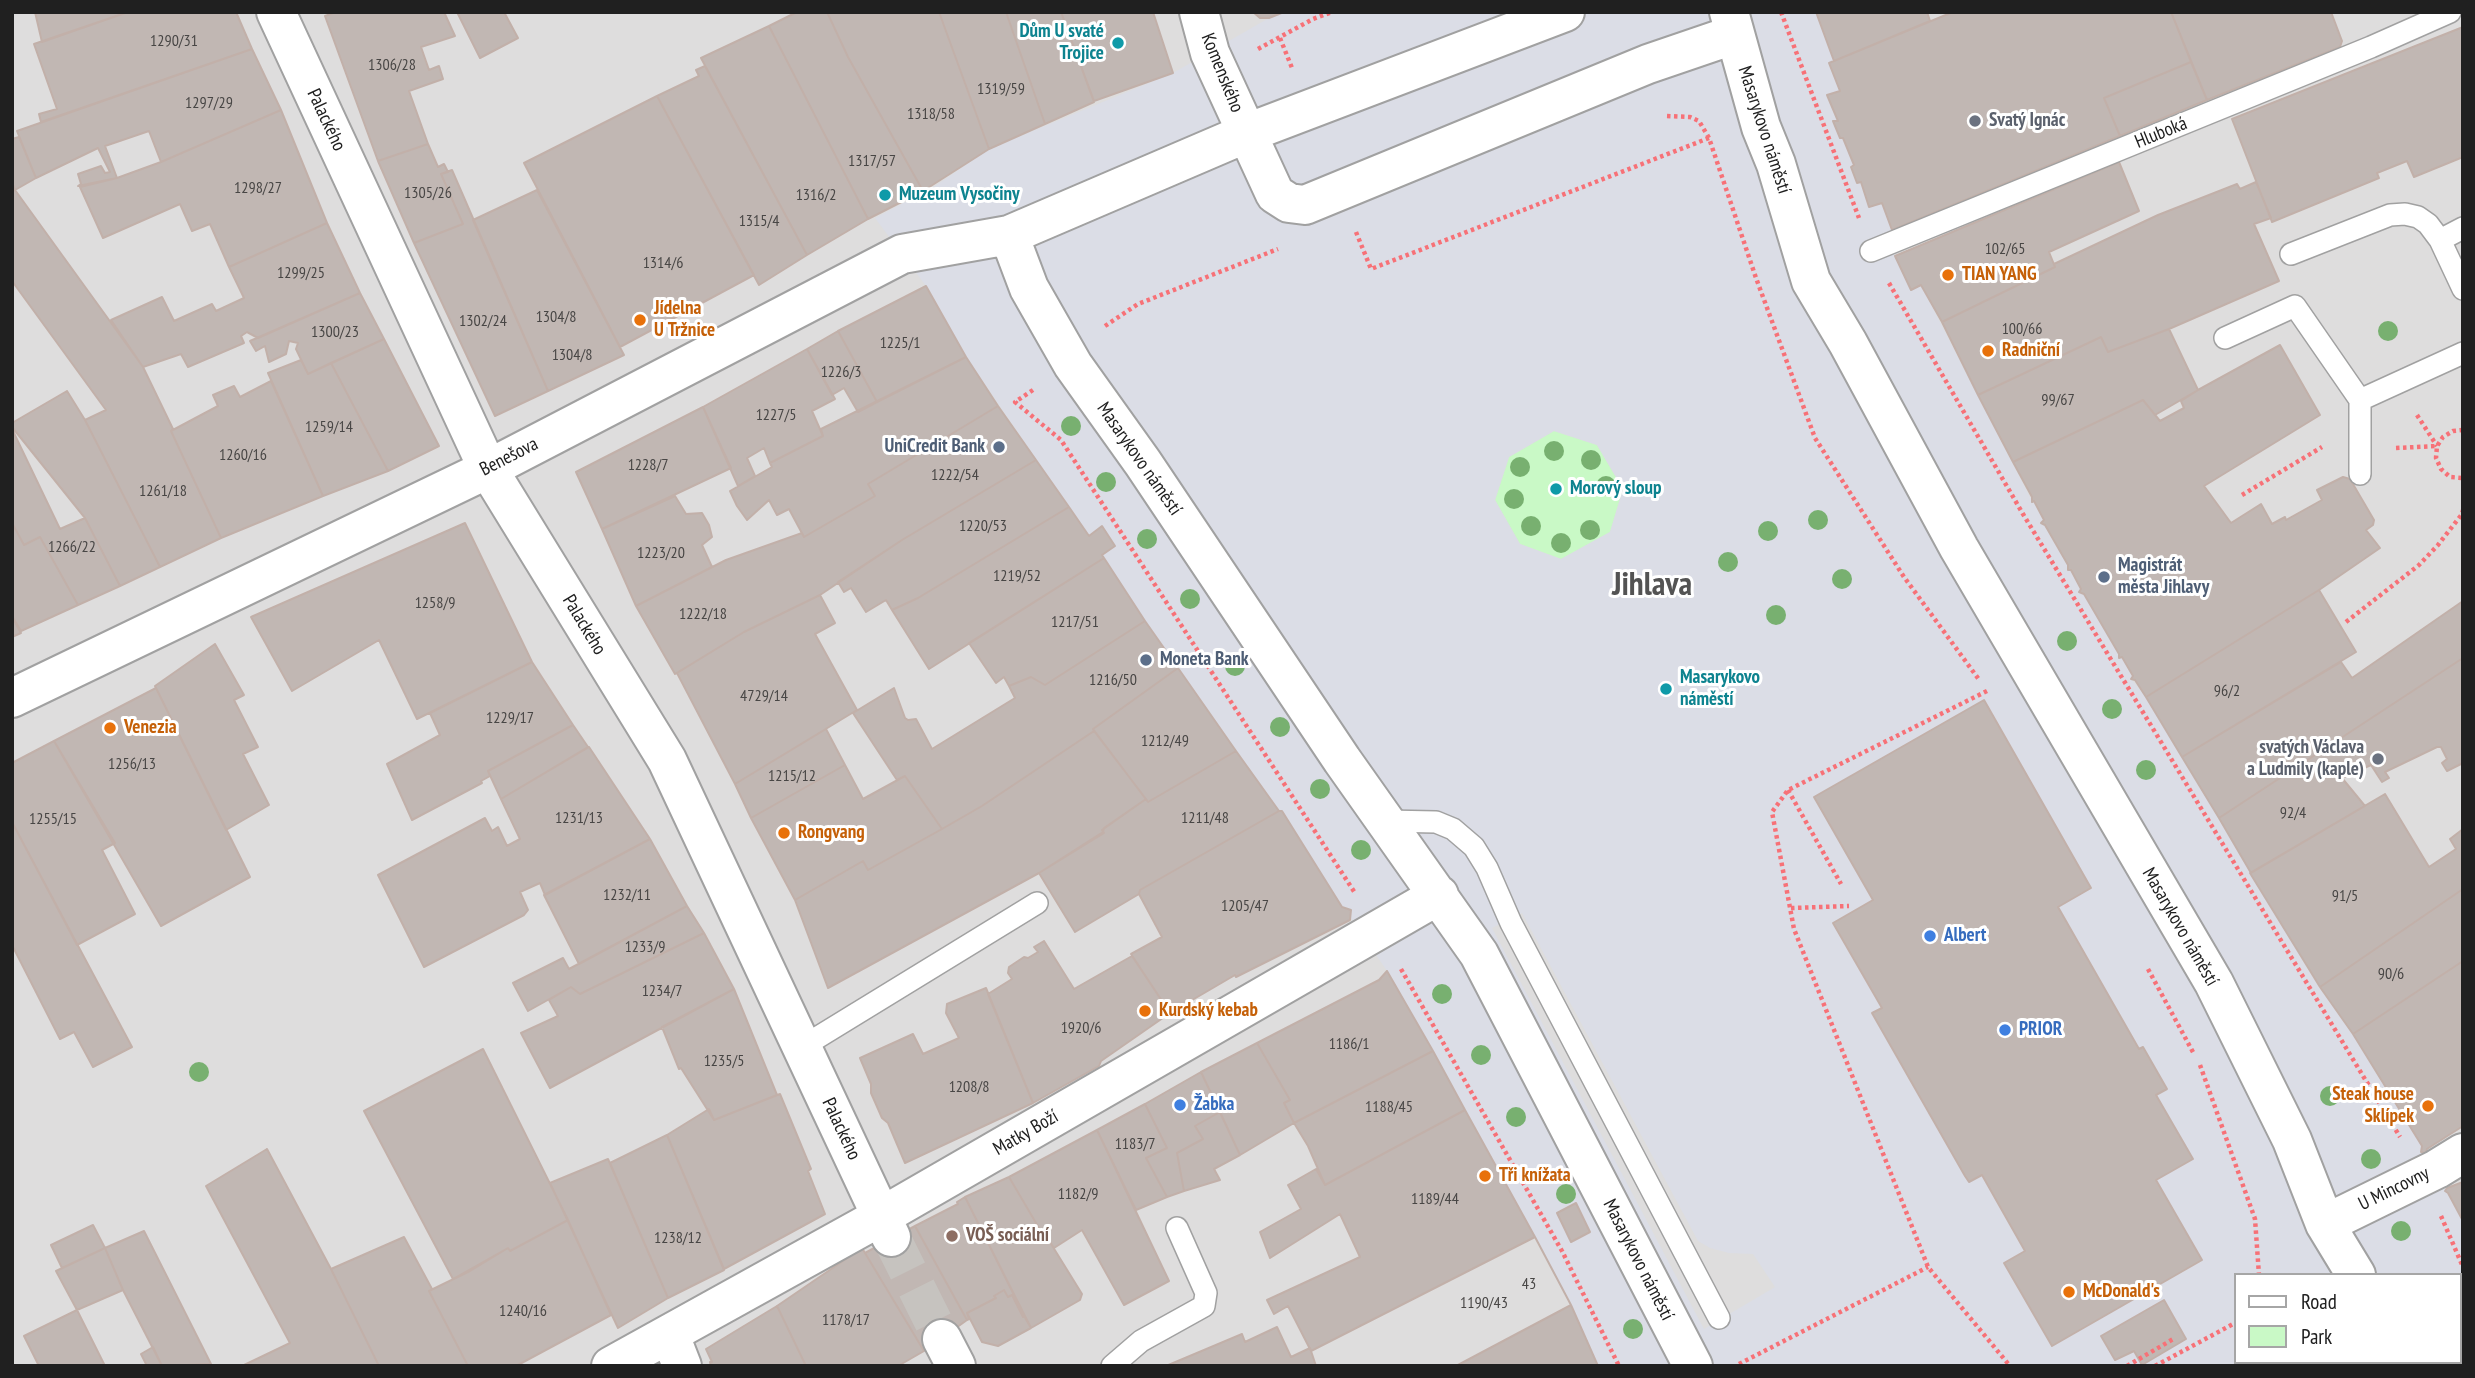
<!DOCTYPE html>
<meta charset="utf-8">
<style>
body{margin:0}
#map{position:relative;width:2475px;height:1378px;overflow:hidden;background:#f0ece7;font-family:"PT Sans Narrow",sans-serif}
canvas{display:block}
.frame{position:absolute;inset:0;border:14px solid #202020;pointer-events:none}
.legend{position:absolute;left:2234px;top:1273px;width:228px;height:91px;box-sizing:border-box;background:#fff;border:2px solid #a6a6a6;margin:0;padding:9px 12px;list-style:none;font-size:21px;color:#202020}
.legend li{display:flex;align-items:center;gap:14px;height:35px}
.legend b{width:35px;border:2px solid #a6a6a6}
</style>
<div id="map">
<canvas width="2475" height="1378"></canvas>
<div class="frame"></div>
<ul class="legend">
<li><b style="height:9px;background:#fff"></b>Road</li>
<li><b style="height:19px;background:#c9f9c6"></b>Park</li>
</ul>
</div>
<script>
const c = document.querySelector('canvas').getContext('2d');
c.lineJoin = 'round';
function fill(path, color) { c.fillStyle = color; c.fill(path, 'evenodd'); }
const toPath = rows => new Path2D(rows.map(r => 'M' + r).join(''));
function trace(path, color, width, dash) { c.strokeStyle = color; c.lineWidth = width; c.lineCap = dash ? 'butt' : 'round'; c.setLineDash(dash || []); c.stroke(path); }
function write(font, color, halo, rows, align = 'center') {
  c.font = font + ' "PT Sans Narrow",sans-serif'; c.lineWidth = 6; c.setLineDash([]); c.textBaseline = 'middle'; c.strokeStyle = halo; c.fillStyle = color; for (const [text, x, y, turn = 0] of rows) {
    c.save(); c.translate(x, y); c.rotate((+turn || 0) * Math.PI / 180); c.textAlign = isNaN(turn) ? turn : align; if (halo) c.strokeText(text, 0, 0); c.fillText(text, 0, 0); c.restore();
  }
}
fill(toPath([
 [12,12,2463,12,2463,1366,12,1366],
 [2235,1275,2459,1275,2459,1362,2235,1362]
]), '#dedddd');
fill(toPath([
 [1554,431,1597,445,1623,489,1610,532,1561,559,1520,544,1495,500,1509,457]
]), '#c9f9c6');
fill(toPath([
 [1284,12,1306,12,1307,14,1312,12,1816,12,1834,61,1830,63,1840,91,1827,95,1838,121,1834,122,1840,138,1843,138,1854,165,1851,167,1857,182,1861,182,1869,207,1882,203,1892,230,1895,256,1911,289,1921,285,2032,501,2034,501,2044,520,2041,523,2045,526,2068,565,2068,569,2071,570,2081,589,2080,592,2084,594,2119,654,2119,658,2122,657,2133,676,2131,679,2146,697,2318,986,2353,1034,2422,1146,2421,1151,2426,1153,2427,1149,2447,1188,2445,1191,2448,1193,2463,1221,2463,1366,1598,1366,1571,1305,1536,1238,1387,971,1351,918,1351,910,1342,907,1279,811,1145,621,1102,555,1115,546,1102,527,1089,536,966,357,926,286,875,218,935,186,989,149,1173,73,1269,18],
 [1554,431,1597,445,1623,489,1610,532,1561,559,1520,544,1495,500,1509,457],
 [1984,700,2091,887,2058,907,2139,1049,2143,1047,2167,1088,2156,1095,2193,1159,2156,1180,2202,1261,2052,1346,2005,1263,2025,1251,1982,1175,1969,1182,1965,1176,1872,1013,1882,1008,1833,923,1873,900,1814,797],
 [1522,913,1698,1241,1710,1248,1729,1253,1753,1254,1775,1287,1704,1329,1492,928],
 [2235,1275,2459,1275,2459,1362,2235,1362]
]), '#dbdde6');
const building = toPath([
 [35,12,128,12,42,42,35,12],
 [128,12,236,12,252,49,41,122,39,114,57,109,34,44,128,12],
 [336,12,444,12,455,36,421,47,429,70,439,66,443,79,409,91,428,144,378,161,325,16,336,12],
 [457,12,504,12,518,38,480,58,457,12],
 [827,12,848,57,923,191,868,219,769,26,797,12,827,12],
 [827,12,939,12,989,149,923,191,848,57,827,12],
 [939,12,1006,12,1045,124,989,149,939,12],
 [1006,12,1061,12,1094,102,1045,124,1006,12],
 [1061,12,1153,12,1173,73,1094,101,1061,12],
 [1253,12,1284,12,1269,18,1260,18,1253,12],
 [1816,12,1927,12,1930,21,1834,61,1816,12],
 [1953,12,2171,12,2191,62,2104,98,2120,136,1892,230,1882,203,1869,207,1861,182,1857,183,1851,167,1854,165,1843,138,1840,138,1833,121,1838,121,1827,95,1840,91,1829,63,1953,12],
 [2171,12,2331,12,2342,41,2340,47,2207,100,2171,12],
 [769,26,868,219,807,255,701,58,769,26],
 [2463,27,2463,157,2414,177,2407,161,2377,173,2379,178,2272,222,2232,119,2463,27],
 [252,49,281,110,161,162,149,131,105,146,117,178,78,186,81,184,78,174,101,166,105,173,110,172,98,148,36,178,17,131,252,49],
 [2191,62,2207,100,2120,136,2104,98,2191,62],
 [705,66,807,255,759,285,657,96,699,76,696,70,705,66],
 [657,96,754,275,620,347,524,163,657,96],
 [281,110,327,223,229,267,210,224,192,231,180,204,103,238,80,187,117,178,161,162,281,110],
 [19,137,36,178,15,190,12,182,12,139,19,137],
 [428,144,438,167,444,164,448,172,441,174,463,224,414,243,378,161,428,144],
 [2119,162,2139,211,2049,252,2055,267,1942,322,1921,285,1911,290,1895,256,2119,162],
 [452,170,548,391,495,416,414,243,463,224,441,174,452,170],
 [2256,182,2271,218,2254,224,2279,281,2169,329,2108,352,2101,337,1978,395,1942,322,2055,267,2054,264,2158,215,2237,184,2240,189,2256,182],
 [15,190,143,367,173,429,171,431,221,538,160,567,85,420,106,410,12,281,12,191,15,190],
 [537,190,624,355,548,391,473,220,537,190],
 [327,223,360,293,258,338,247,332,241,336,244,343,188,367,181,354,143,367,111,320,162,297,174,321,212,304,216,311,244,298,229,267,327,223],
 [926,286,966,357,877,402,838,331,926,286],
 [360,293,384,339,308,374,296,349,298,343,289,341,286,354,269,362,265,346,256,351,250,341,360,293],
 [2169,329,2198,390,2155,415,2143,400,2013,462,1978,395,2101,337,2108,352,2169,329],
 [838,331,877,402,858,412,844,388,832,395,807,349,838,331],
 [384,339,439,446,388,471,331,363,384,339],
 [2280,345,2320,415,2204,486,2231,523,2261,504,2272,524,2285,517,2286,520,2322,500,2317,490,2343,477,2350,479,2374,520,2373,525,2366,530,2380,548,2319,590,2146,697,2135,680,2131,679,2133,676,2122,657,2119,658,2119,654,2084,594,2079,592,2081,589,2071,570,2068,570,2068,565,2045,525,2041,523,2044,520,2034,501,2032,502,2032,497,2013,462,2143,400,2160,421,2184,408,2181,401,2198,390,2280,345],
 [807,349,835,399,812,411,823,436,770,463,764,448,747,458,755,476,738,486,703,407,807,349],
 [966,357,998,406,868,484,875,496,804,537,789,509,777,515,769,500,747,520,737,506,730,491,772,467,770,463,823,436,821,429,966,357],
 [301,360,308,374,331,363,388,471,323,496,268,373,301,360],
 [271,381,323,496,221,538,171,431,218,406,213,395,234,386,240,397,271,381],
 [67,391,85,420,160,567,120,586,85,518,12,427,12,423,67,391],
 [998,406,1036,460,902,540,820,595,744,632,675,674,636,606,726,560,802,533,804,537,875,496,868,484,998,406],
 [703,407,731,468,602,529,576,472,703,407],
 [12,429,60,529,85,518,120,586,78,605,40,537,24,545,12,523,12,429],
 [1036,460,1069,507,918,598,892,610,886,600,866,612,851,588,844,592,838,582,902,540,1036,460],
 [675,496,686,514,702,513,709,525,712,537,702,545,712,567,636,606,602,529,675,496],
 [1069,507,1089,536,1102,526,1115,546,1102,555,1104,558,929,669,892,610,918,598,1069,507],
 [12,523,24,545,40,537,78,605,21,631,12,616,12,523],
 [465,523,532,662,417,719,379,640,292,691,251,617,465,523],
 [1104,558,1145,621,1045,685,1031,677,1009,686,1004,677,996,683,969,643,1104,558],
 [2319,590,2356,652,2182,757,2146,697,2319,590],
 [820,595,835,623,815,634,857,710,735,784,677,673,744,632,820,595],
 [2463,601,2463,658,2219,818,2182,757,2341,662,2352,678,2463,601],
 [12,617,21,633,12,637,12,617],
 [1145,621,1178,668,1093,729,1094,731,982,806,942,829,905,776,897,780,853,713,894,688,905,718,908,720,916,719,932,749,1015,698,1009,686,1031,677,1045,685,1145,621],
 [215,644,244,695,234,700,258,747,243,754,269,805,226,830,155,686,215,644],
 [2463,658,2463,763,2447,771,2442,763,2447,759,2441,747,2437,747,2385,772,2389,778,2382,782,2371,765,2342,778,2365,806,2251,873,2219,818,2463,658],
 [532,662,573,725,488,771,490,776,481,781,482,783,412,820,387,764,440,735,430,713,532,662],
 [1178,668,1236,751,1148,802,1093,729,1178,668],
 [156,688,250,877,161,926,54,741,156,688],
 [1984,700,2091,888,2058,907,2139,1049,2143,1047,2167,1089,2156,1095,2193,1159,2156,1180,2202,1260,2052,1346,2004,1263,2025,1251,1982,1175,1969,1182,1965,1176,1872,1013,1882,1008,1833,923,1873,900,1814,797,1984,700],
 [573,725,588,747,501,799,488,771,573,725],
 [826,729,845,765,751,818,735,784,826,729],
 [1094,731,1146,799,1104,828,1103,832,1039,873,828,988,795,900,863,861,868,870,942,829,982,806,1094,731],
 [54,741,115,843,102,850,135,914,77,945,12,822,12,763,54,741],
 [589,747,650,839,545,895,540,883,520,892,528,910,524,915,424,967,378,875,485,818,492,831,498,827,507,846,520,839,501,799,589,747],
 [1236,751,1279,811,1140,890,1139,894,1075,932,1039,873,1104,833,1102,830,1146,799,1148,802,1236,751],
 [845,765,863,799,905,776,942,829,868,870,863,861,795,900,751,818,845,765],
 [2385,794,2429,867,2456,849,2450,839,2463,829,2463,889,2320,987,2250,873,2385,794],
 [1279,811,1282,811,1342,907,1351,910,1350,920,1236,977,1235,975,1170,1013,1131,954,1162,937,1139,894,1140,890,1279,811],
 [12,822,132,1047,93,1067,74,1032,60,1039,12,945,12,822],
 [650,839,687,906,579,964,544,895,650,839],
 [2463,889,2463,961,2353,1034,2320,987,2463,889],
 [687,906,704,933,580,994,571,987,528,1011,513,983,563,958,569,969,687,906],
 [704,933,734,989,550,1088,521,1033,558,1016,549,1000,571,987,580,994,704,933],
 [1044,941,1074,989,1132,956,1170,1013,1101,1061,1099,1066,1033,1103,988,994,1012,979,1008,973,1009,967,1024,957,1028,958,1038,952,1034,947,1044,941],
 [2463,961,2463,1126,2427,1149,2426,1153,2421,1152,2422,1146,2353,1034,2463,961],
 [1387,971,1433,1051,1294,1123,1284,1103,1290,1100,1257,1043,1379,980,1387,971],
 [986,988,1033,1103,905,1163,888,1123,882,1118,871,1093,871,1084,860,1058,913,1034,923,1054,959,1038,946,1013,947,1004,986,988],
 [734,989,777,1095,714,1120,681,1068,679,1069,662,1027,734,989],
 [1257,1043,1290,1100,1284,1103,1294,1123,1240,1155,1201,1072,1257,1043],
 [483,1049,568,1220,510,1251,508,1248,453,1279,364,1111,483,1049],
 [1433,1051,1465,1110,1325,1185,1308,1146,1294,1123,1433,1051],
 [1201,1072,1220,1112,1195,1126,1203,1139,1177,1153,1184,1191,1167,1197,1146,1158,1167,1148,1145,1104,1201,1072],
 [780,1094,811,1169,808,1171,825,1214,724,1269,667,1135,709,1109,714,1120,780,1094],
 [1145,1104,1167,1148,1146,1158,1167,1197,1136,1210,1097,1130,1145,1104],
 [1465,1110,1535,1237,1311,1351,1288,1306,1274,1314,1267,1300,1360,1257,1340,1214,1270,1258,1260,1232,1301,1209,1288,1185,1316,1169,1325,1185,1465,1110],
 [1220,1112,1240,1155,1214,1169,1220,1180,1184,1191,1177,1153,1203,1139,1195,1126,1220,1112],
 [1097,1130,1169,1281,1124,1305,1082,1230,1054,1248,1048,1239,1046,1240,1009,1177,1097,1130],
 [667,1135,724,1270,668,1298,610,1163,667,1135],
 [267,1149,331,1269,379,1366,242,1366,290,1343,206,1186,267,1149],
 [608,1159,668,1298,618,1328,550,1183,608,1159],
 [1009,1177,1046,1240,1048,1239,1082,1294,1080,1300,1031,1328,965,1197,1009,1177],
 [2463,1182,2463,1221,2448,1193,2445,1191,2447,1188,2463,1182],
 [965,1197,1025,1317,1023,1317,1012,1295,1008,1297,1004,1290,994,1296,996,1298,967,1313,969,1319,967,1320,915,1226,958,1204,957,1202,965,1197],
 [1576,1203,1590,1232,1571,1242,1557,1213,1576,1203],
 [568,1220,611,1315,516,1366,468,1366,429,1291,470,1271,508,1248,510,1251,568,1220],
 [93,1225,105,1248,62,1268,51,1245,93,1225],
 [915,1226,967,1320,924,1351,865,1253,915,1226],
 [144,1231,211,1364,162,1366,123,1290,105,1248,144,1231],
 [404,1237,432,1289,429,1291,468,1366,379,1366,331,1269,404,1237],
 [1535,1237,1571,1305,1456,1366,1166,1366,1242,1334,1245,1342,1277,1327,1291,1357,1310,1348,1311,1351,1535,1237],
 [1535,1237,1571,1305,1456,1366,1316,1366,1311,1351,1535,1237],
 [105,1248,123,1290,77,1310,56,1271,105,1248],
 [862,1248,924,1351,898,1366,806,1366,777,1306,862,1248],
 [1004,1290,1008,1297,1012,1295,1031,1328,998,1346,982,1342,967,1313,996,1298,994,1296,1004,1290],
 [2164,1300,2186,1339,2142,1365,2134,1351,2115,1360,2101,1336,2164,1300],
 [1571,1305,1598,1366,1456,1366,1571,1305],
 [777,1306,806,1366,711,1366,710,1362,712,1362,706,1349,777,1306],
 [77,1310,105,1366,39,1366,24,1336,77,1310],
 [153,1347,162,1366,147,1366,141,1354,153,1347]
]);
fill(building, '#c1b7b3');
trace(building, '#c2b0a9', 2);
trace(toPath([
 [891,1237,942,1339]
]), '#c6c3bf', 38, [38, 19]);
const lane = toPath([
 [2440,240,2463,228],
 [1871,251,2371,47,2450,12],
 [2291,254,2390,215,2405,214,2418,217,2428,224,2440,240,2463,289],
 [2225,338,2295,306,2360,400,2360,474],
 [2360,400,2463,353],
 [1386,821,1436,822,1453,829,1474,847,1487,868,1511,923,1719,1318],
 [802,1047,1037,903],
 [1112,1366,1141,1341,1204,1306,1206,1293,1177,1228]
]);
const street = toPath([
 [276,12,488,469,667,760,891,1237],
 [1199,12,1210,53,1275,194,1289,203,1305,205,1648,64,1733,35],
 [1729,12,1761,127,1776,164,1811,281,1848,343,1959,548,2214,983,2292,1140,2325,1224,2356,1275],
 [1009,235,1029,288,1073,365,1143,463,1342,760,1479,954,1693,1366],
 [12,698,488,469,902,254,1009,235,1247,133,1565,12],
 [2325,1224,2437,1169,2463,1153],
 [670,1335,682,1366],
 [942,1339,956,1366],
 [2406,1362,2408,1366],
 [611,1366,882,1216,1439,895],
 [2331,1366,2331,1362]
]);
trace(lane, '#a1a1a1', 24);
trace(street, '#a1a1a1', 42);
trace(toPath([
 [1781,12,1859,218],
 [1280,38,1292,68],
 [1258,49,1313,19,1332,12],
 [1667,116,1690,117,1699,121,1709,138,1756,278,1815,438,1904,577,1980,681],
 [1356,232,1371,269,1709,138],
 [1889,283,2023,514,2400,1137],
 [1105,326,1138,304,1278,249],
 [1033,390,1015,402,1061,440,1355,893],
 [2417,415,2437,446],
 [2463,430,2453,431,2443,437,2437,446,2436,458,2441,469,2450,477,2463,478],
 [2396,448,2437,446],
 [2242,495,2322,447],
 [2346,622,2419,565,2438,545,2462,514,2463,510],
 [1987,691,1788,790,1772,812,1794,929,1928,1267,2010,1366],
 [1788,790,1841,884],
 [1791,908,1849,906],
 [1401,969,1562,1251,1619,1366],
 [2148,969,2194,1054],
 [2200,1065,2255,1219,2259,1275],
 [2441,1216,2463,1267],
 [2263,1362,2264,1366],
 [1739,1364,1928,1267],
 [2127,1366,2175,1338],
 [2155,1366,2235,1323]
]), '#f77177', 4.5, [3.5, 3.5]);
trace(lane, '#fff', 21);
trace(street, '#fff', 38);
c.fillStyle = '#78b070';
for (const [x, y] of [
 [2388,331],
 [1071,426],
 [1554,451],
 [1591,460],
 [1520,467],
 [1106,482],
 [1606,486],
 [1514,499],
 [1818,520],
 [1531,526],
 [1590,530],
 [1768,531],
 [1147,539],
 [1561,543],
 [1728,562],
 [1842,579],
 [1190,599],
 [1776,615],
 [2067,641],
 [1235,666],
 [2112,709],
 [1280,727],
 [2146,770],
 [1320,789],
 [1361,850],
 [1442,994],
 [1481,1055],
 [199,1072],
 [2330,1096],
 [1516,1117],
 [2371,1159],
 [1566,1194],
 [2401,1231],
 [1633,1329]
]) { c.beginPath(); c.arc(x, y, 10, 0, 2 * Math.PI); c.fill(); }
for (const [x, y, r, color] of [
 [1118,43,7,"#0f9aa8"],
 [1975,121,7,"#6b7280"],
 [885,195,7,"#0f9aa8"],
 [1948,275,7,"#e8710a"],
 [640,320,7,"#e8710a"],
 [1988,351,7,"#e8710a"],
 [999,447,7,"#5c6f8a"],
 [1556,489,7,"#0f9aa8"],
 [2104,577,7,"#5c6f8a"],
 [1146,660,7,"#5c6f8a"],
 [1666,689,7,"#0f9aa8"],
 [110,728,7,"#e8710a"],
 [2378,759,7,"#6b7280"],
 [784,833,7,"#e8710a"],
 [1930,936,7,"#3f7fe0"],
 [1145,1011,7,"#e8710a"],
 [2005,1030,7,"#3f7fe0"],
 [1180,1105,7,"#3f7fe0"],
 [2428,1106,7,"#e8710a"],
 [1485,1176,7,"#e8710a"],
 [952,1236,7,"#8d6e63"],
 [2069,1292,7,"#e8710a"]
]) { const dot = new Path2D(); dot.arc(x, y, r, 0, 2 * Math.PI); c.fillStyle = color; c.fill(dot); trace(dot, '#fff', 2.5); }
write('16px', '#484645', null, [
 ["1290/31",174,41],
 ["1306/28",392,65],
 ["1319/59",1001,89],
 ["1297/29",209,103],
 ["1318/58",931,114],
 ["1317/57",872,161],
 ["1298/27",258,188],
 ["1305/26",428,193],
 ["1316/2",816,195],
 ["1315/4",759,221],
 ["102/65",2005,249],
 ["1314/6",663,263],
 ["1299/25",301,273],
 ["1304/8",556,317],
 ["1302/24",483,321],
 ["100/66",2022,329],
 ["1300/23",335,332],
 ["1225/1",900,343],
 ["1304/8",572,355],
 ["1226/3",841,372],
 ["99/67",2058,400],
 ["1227/5",776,415],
 ["1259/14",329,427],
 ["1260/16",243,455],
 ["1228/7",648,465],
 ["1222/54",955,475],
 ["1261/18",163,491],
 ["1220/53",983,526],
 ["1266/22",72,547],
 ["1223/20",661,553],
 ["1219/52",1017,576],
 ["1258/9",435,603],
 ["1222/18",703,614],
 ["1217/51",1075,622],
 ["1216/50",1113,680],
 ["96/2",2227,691],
 ["4729/14",764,696],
 ["1229/17",510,718],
 ["1212/49",1165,741],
 ["1256/13",132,764],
 ["1215/12",792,776],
 ["92/4",2293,813],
 ["1231/13",579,818],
 ["1211/48",1205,818],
 ["1255/15",53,819],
 ["1232/11",627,895],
 ["91/5",2345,896],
 ["1205/47",1245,906],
 ["1233/9",645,947],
 ["90/6",2391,974],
 ["1234/7",662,991],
 ["1920/6",1081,1028],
 ["1186/1",1349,1044],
 ["1235/5",724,1061],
 ["1208/8",969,1087],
 ["1188/45",1389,1107],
 ["1183/7",1135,1144],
 ["1182/9",1078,1194],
 ["1189/44",1435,1199],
 ["1238/12",678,1238],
 ["43",1529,1284],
 ["1190/43",1484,1303],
 ["1240/16",523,1311],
 ["1178/17",846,1320]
]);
write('bold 19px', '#0d838f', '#fff', [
 ["Dům U svaté",1104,32,"right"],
 ["Trojice",1104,54,"right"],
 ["Muzeum Vysočiny",899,195],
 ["Morový sloup",1570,489],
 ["Masarykovo",1680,678],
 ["náměstí",1680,700]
], 'left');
write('19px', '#202020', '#fff', [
 ["Komenského",1222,73,68],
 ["Palackého",326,120,65],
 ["Masarykovo náměstí",1764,130,72],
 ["Hluboká",2161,133,-22],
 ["Benešova",509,457,-27],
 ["Masarykovo náměstí",1139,459,55],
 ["Palackého",584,625,59],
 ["Masarykovo náměstí",2180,927,60],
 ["Palackého",841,1129,65],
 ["Matky Boží",1026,1133,-30],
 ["U Mincovny",2394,1189,-26],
 ["Masarykovo náměstí",1638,1260,63]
]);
write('bold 19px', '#5b616d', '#fff', [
 ["Svatý Ignác",1989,121],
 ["svatých Václava",2364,748,"right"],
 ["a Ludmily (kaple)",2364,770,"right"]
], 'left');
write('bold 19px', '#c56008', '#fff', [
 ["TIAN YANG",1962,275],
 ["Jídelna",654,309],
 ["U Tržnice",654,331],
 ["Radniční",2002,351],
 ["Venezia",124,728],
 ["Rongvang",798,833],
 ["Kurdský kebab",1159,1011],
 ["Steak house",2414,1095,"right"],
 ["Sklípek",2414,1117,"right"],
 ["Tři knížata",1499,1176],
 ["McDonald's",2083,1292]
], 'left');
write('bold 19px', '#4e5e75', '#fff', [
 ["UniCredit Bank",985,447,"right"],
 ["Magistrát",2118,566],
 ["města Jihlavy",2118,588],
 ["Moneta Bank",1160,660]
], 'left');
write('bold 19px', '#366cbe', '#fff', [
 ["Albert",1944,936],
 ["PRIOR",2019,1030],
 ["Žabka",1194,1105]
], 'left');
write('bold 19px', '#785e54', '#fff', [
 ["VOŠ sociální",966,1236]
], 'left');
write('bold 33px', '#535353', '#fff', [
 ["Jihlava",1652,586]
]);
</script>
